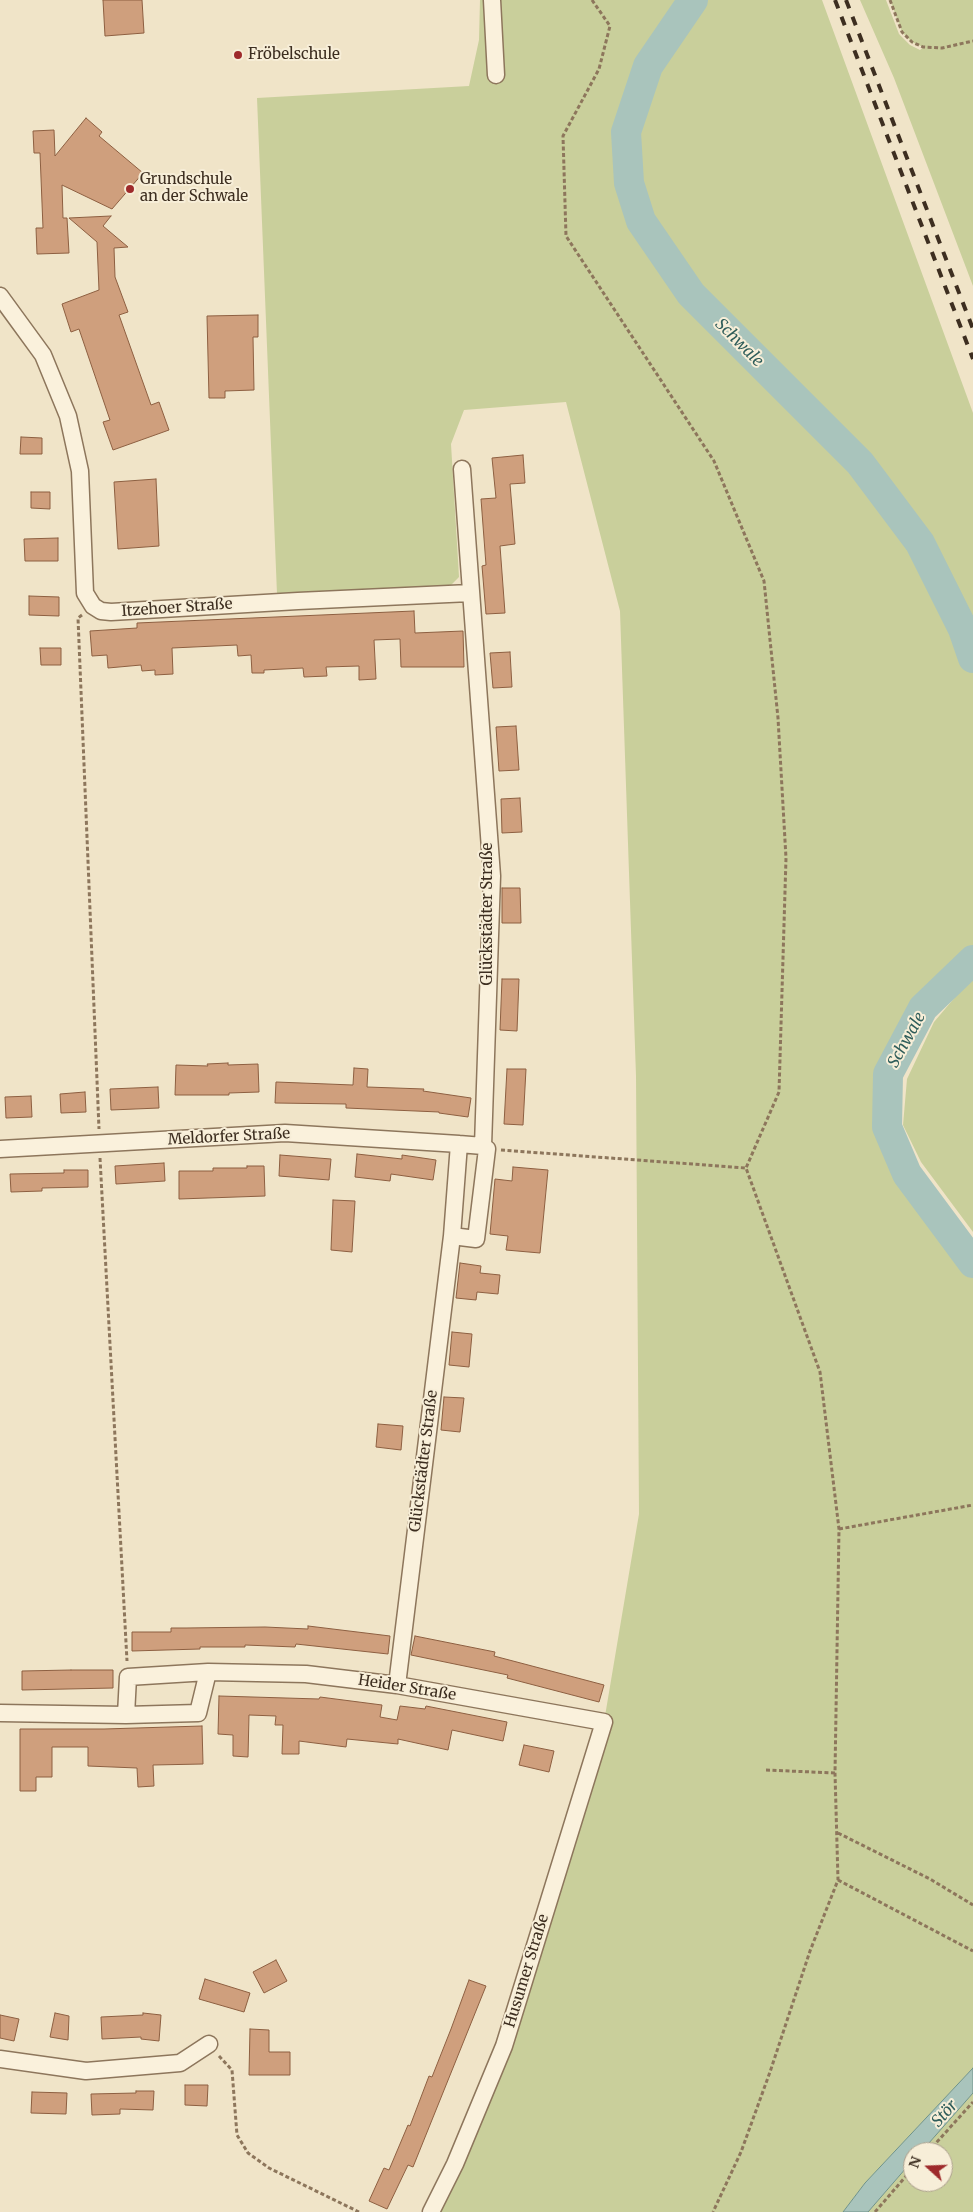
<!DOCTYPE html>
<meta charset="utf-8">
<style>
body{margin:0}
#map{position:relative;width:973px;height:2212px;overflow:hidden;background:#f0e4c8;font-family:Merriweather,serif}
canvas{display:block}
.north{position:absolute;left:903px;top:2142px;width:50px;height:50px;box-sizing:border-box;background:#f7eed8;border:1px solid #ada18e;border-radius:50%;rotate:290deg;font-size:14px;font-weight:700;line-height:20px;text-align:center;color:#3d2e20}
.north::after{content:'';display:block;margin:auto;width:18px;height:22px;background:#9e2a2b;clip-path:polygon(50% 0,100% 100%,50% 72%,0 100%)}
</style>
<div id="map">
<canvas width="973" height="2212"></canvas>
<div class="north">N</div>
</div>
<script>
const c = document.querySelector('canvas').getContext('2d');
c.lineJoin = 'round';
function fill(path, color) { c.fillStyle = color; c.fill(path, 'evenodd'); }
const toPath = rows => new Path2D(rows.map(r => 'M' + r).join(''));
function trace(path, color, width, dash) { c.strokeStyle = color; c.lineWidth = width; c.lineCap = dash ? 'butt' : 'round'; c.setLineDash(dash || []); c.stroke(path); }
function write(font, color, halo, rows, align = 'center') {
  c.font = font + ' Merriweather,serif'; c.lineWidth = 4; c.setLineDash([]); c.textBaseline = 'middle'; c.strokeStyle = halo; c.fillStyle = color; for (const [text, x, y, turn = 0] of rows) {
    c.save(); c.translate(x, y); c.rotate((+turn || 0) * Math.PI / 180); c.textAlign = isNaN(turn) ? turn : align; if (halo) c.strokeText(text, 0, 0); c.fillText(text, 0, 0); c.restore();
  }
}
fill(toPath([
 [480,0,681,0,641,63,621,131,705,0,822,0,973,413,973,960,923,1008,888,1074,887,1127,907,1174,973,1263,973,2068,865,2183,843,2212,431,2212,504,2046,604,1722,639,1514,636,1076,620,611,566,402,464,410,451,444,459,577,449,587,277,594,257,98,469,86,479,40],
 [860,0,886,0,899,34,910,45,920,50,923,47,912,42,902,32,890,0,973,0,973,286,894,78],
 [973,976,973,1232,921,1162,903,1125,907,1079,934,1022],
 [973,2093,973,2212,868,2212,913,2160,913,2182,943,2182,943,2152,921,2152]
]), '#c9cf9b');
const water = toPath([
 [973,2068,973,2093,921,2152,913,2152,913,2160,868,2212,843,2212,865,2183,973,2068]
]);
fill(water, '#a9c4bc');
trace(water, '#6f938a', 1);
trace(toPath([
 [693,0,648,66,626,132,629,183,641,221,691,294,860,463,920,543,963,629,973,658],
 [973,960,923,1008,888,1074,887,1127,907,1174,973,1263]
]), '#a9c4bc', 30);
const building = toPath([
 [103,0,142,0,144,33,105,36,103,0],
 [86,118,102,132,99,136,143,173,112,209,62,185,63,218,67,218,69,253,37,254,36,228,43,228,40,153,34,153,33,131,54,130,55,156,86,118],
 [111,216,103,226,128,247,114,248,115,277,128,312,119,315,151,405,159,402,169,430,113,450,103,422,110,420,79,329,71,332,62,304,99,290,97,242,69,218,111,216],
 [258,315,258,337,253,337,254,390,225,391,225,398,209,398,207,316,258,315],
 [21,437,42,438,42,454,20,454,21,437],
 [523,455,525,483,510,484,515,544,500,546,505,613,486,614,482,566,486,565,481,499,496,498,492,458,523,455],
 [156,479,159,546,118,549,114,482,156,479],
 [31,492,50,492,50,509,31,508,31,492],
 [58,538,58,561,25,561,24,539,58,538],
 [29,596,59,597,59,616,29,615,29,596],
 [414,611,415,633,463,631,464,667,401,667,400,639,374,640,376,679,359,680,359,666,326,667,327,676,304,677,303,668,264,670,264,673,252,673,251,655,238,656,237,645,172,648,173,674,155,675,155,670,142,671,141,665,108,668,107,655,92,656,90,631,137,628,137,623,414,611],
 [40,648,61,648,61,665,41,665,40,648],
 [510,652,512,687,493,688,490,653,510,652],
 [516,726,519,770,499,771,496,727,516,726],
 [520,798,522,832,502,833,501,799,520,798],
 [502,888,520,888,521,923,502,923,502,888],
 [502,979,519,979,517,1031,500,1030,502,979],
 [228,1063,228,1065,258,1064,259,1092,229,1093,229,1095,175,1095,176,1065,208,1066,207,1064,228,1063],
 [354,1068,368,1069,367,1087,424,1089,423,1091,471,1098,468,1117,439,1113,439,1112,346,1108,346,1104,275,1103,276,1082,353,1085,354,1068],
 [507,1069,526,1069,523,1125,504,1124,507,1069],
 [158,1087,159,1108,111,1110,110,1089,158,1087],
 [85,1092,86,1112,61,1113,60,1094,85,1092],
 [31,1096,32,1117,6,1118,5,1097,31,1096],
 [357,1154,402,1159,402,1155,436,1160,433,1180,391,1174,390,1181,355,1177,357,1154],
 [280,1155,331,1159,329,1180,279,1176,280,1155],
 [164,1163,165,1181,116,1184,115,1166,164,1163],
 [247,1166,264,1166,265,1196,179,1199,179,1171,213,1171,213,1168,247,1168,247,1166],
 [513,1167,548,1170,540,1253,506,1250,508,1236,490,1234,495,1179,512,1181,513,1167],
 [64,1170,88,1170,88,1187,42,1188,42,1191,11,1192,10,1174,64,1173,64,1170],
 [333,1200,355,1201,352,1252,331,1250,333,1200],
 [460,1263,481,1266,480,1273,500,1275,498,1294,477,1292,476,1300,456,1298,460,1263],
 [452,1332,472,1334,469,1367,449,1365,452,1332],
 [444,1397,464,1398,460,1432,441,1430,444,1397],
 [378,1424,403,1426,401,1450,376,1447,378,1424],
 [308,1626,390,1636,388,1654,296,1644,295,1647,245,1645,245,1647,200,1647,200,1649,132,1651,132,1632,171,1632,171,1628,186,1628,265,1627,308,1629,308,1626],
 [415,1636,495,1652,494,1656,604,1685,599,1702,507,1678,508,1675,411,1655,415,1636],
 [71,1670,113,1670,113,1688,22,1690,22,1671,71,1670],
 [219,1696,319,1699,320,1697,382,1705,380,1717,397,1720,400,1706,425,1709,426,1706,507,1722,503,1741,452,1730,448,1750,398,1739,398,1744,347,1739,346,1747,299,1741,299,1754,282,1754,283,1725,275,1725,276,1716,249,1715,248,1757,233,1756,233,1735,218,1734,219,1696],
 [202,1726,203,1764,153,1765,154,1786,138,1787,137,1768,88,1766,88,1747,52,1747,52,1777,36,1777,36,1791,20,1791,20,1729,104,1729,202,1726],
 [524,1745,554,1751,549,1772,519,1765,524,1745],
 [276,1960,287,1981,264,1993,253,1972,276,1960],
 [205,1979,250,1993,244,2012,199,1999,205,1979],
 [469,1980,486,1986,413,2167,408,2165,387,2209,369,2201,384,2168,389,2170,408,2125,410,2126,429,2076,432,2077,451,2029,469,1980],
 [55,2013,69,2016,68,2040,50,2037,55,2013],
 [143,2013,161,2015,159,2041,141,2039,141,2037,102,2039,101,2017,143,2015,143,2013],
 [0,2015,19,2019,14,2041,0,2038,0,2015],
 [250,2029,269,2030,269,2052,290,2052,290,2075,249,2075,250,2029],
 [185,2085,208,2085,207,2106,185,2105,185,2085],
 [136,2091,154,2091,153,2110,120,2109,120,2114,92,2115,91,2094,136,2093,136,2091],
 [32,2092,67,2093,66,2114,31,2113,32,2092]
]);
fill(building, '#cf9f7d');
trace(building, '#8d5f41', 1);
const minor = toPath([
 [492,0,496,75],
 [0,296,43,355,68,416,80,471,85,593,93,606,101,611,111,612,298,601,470,593],
 [462,469,492,876,483,1146],
 [0,1149,285,1133,459,1144,483,1146,487,1149,476,1239,452,1236,459,1144],
 [397,1685,452,1236],
 [0,1713,126,1715,198,1713,208,1672],
 [126,1715,128,1677,208,1672,306,1674,397,1685,604,1722,504,2046,455,2164,431,2212],
 [0,2059,86,2071,180,2063,209,2044]
]);
trace(minor, '#8d765c', 19);
trace(toPath([
 [592,0,610,26,599,69,563,136,566,236,714,461,764,581,778,718,786,858,779,1092,746,1168],
 [890,0,902,32,912,42,923,47,942,48,973,41],
 [82,615,78,618,99,1129],
 [501,1150,746,1168,820,1372,839,1529,835,1773,838,1880,810,1951,770,2072,741,2152,713,2212],
 [100,1158,127,1661],
 [839,1529,973,1505],
 [766,1770,835,1773],
 [838,1833,930,1879,973,1905],
 [838,1880,973,1951],
 [219,2056,232,2070,237,2135,248,2153,269,2168,359,2212],
 [928,2152,973,2102],
 [875,2212,913,2168]
]), '#8d765c', 3, [4, 2.5]);
trace(minor, '#faf1dc', 16);
trace(toPath([
 [835,0,973,359],
 [846,0,973,329]
]), '#3d2e20', 4, [9, 9]);
for (const [x, y, r, color] of [
 [238,55,5,"#9e2a2b"],
 [130,189,5,"#9e2a2b"]
]) { const dot = new Path2D(); dot.arc(x, y, r, 0, 2 * Math.PI); c.fillStyle = color; c.fill(dot); trace(dot, '#f7eed8', 2); }
write('15px', '#3d2e20', '#f7eed8', [
 ["Fröbelschule",248,55],
 ["Grundschule",140,180],
 ["an der Schwale",140,197]
], 'left');
write('15px', '#3d2e20', '#f7eed8', [
 ["Itzehoer Straße",177,608,-4],
 ["Glückstädter Straße",488,914,-90],
 ["Meldorfer Straße",229,1137,-3],
 ["Glückstädter Straße",424,1461,-83],
 ["Heider Straße",407,1688,9],
 ["Husumer Straße",527,1971,-73]
]);
write('italic 16px', '#2f5d5a', '#f7eed8', [
 ["Schwale",739,343,45],
 ["Schwale",907,1040,-61],
 ["Stör",945,2114,-48]
]);
</script>
